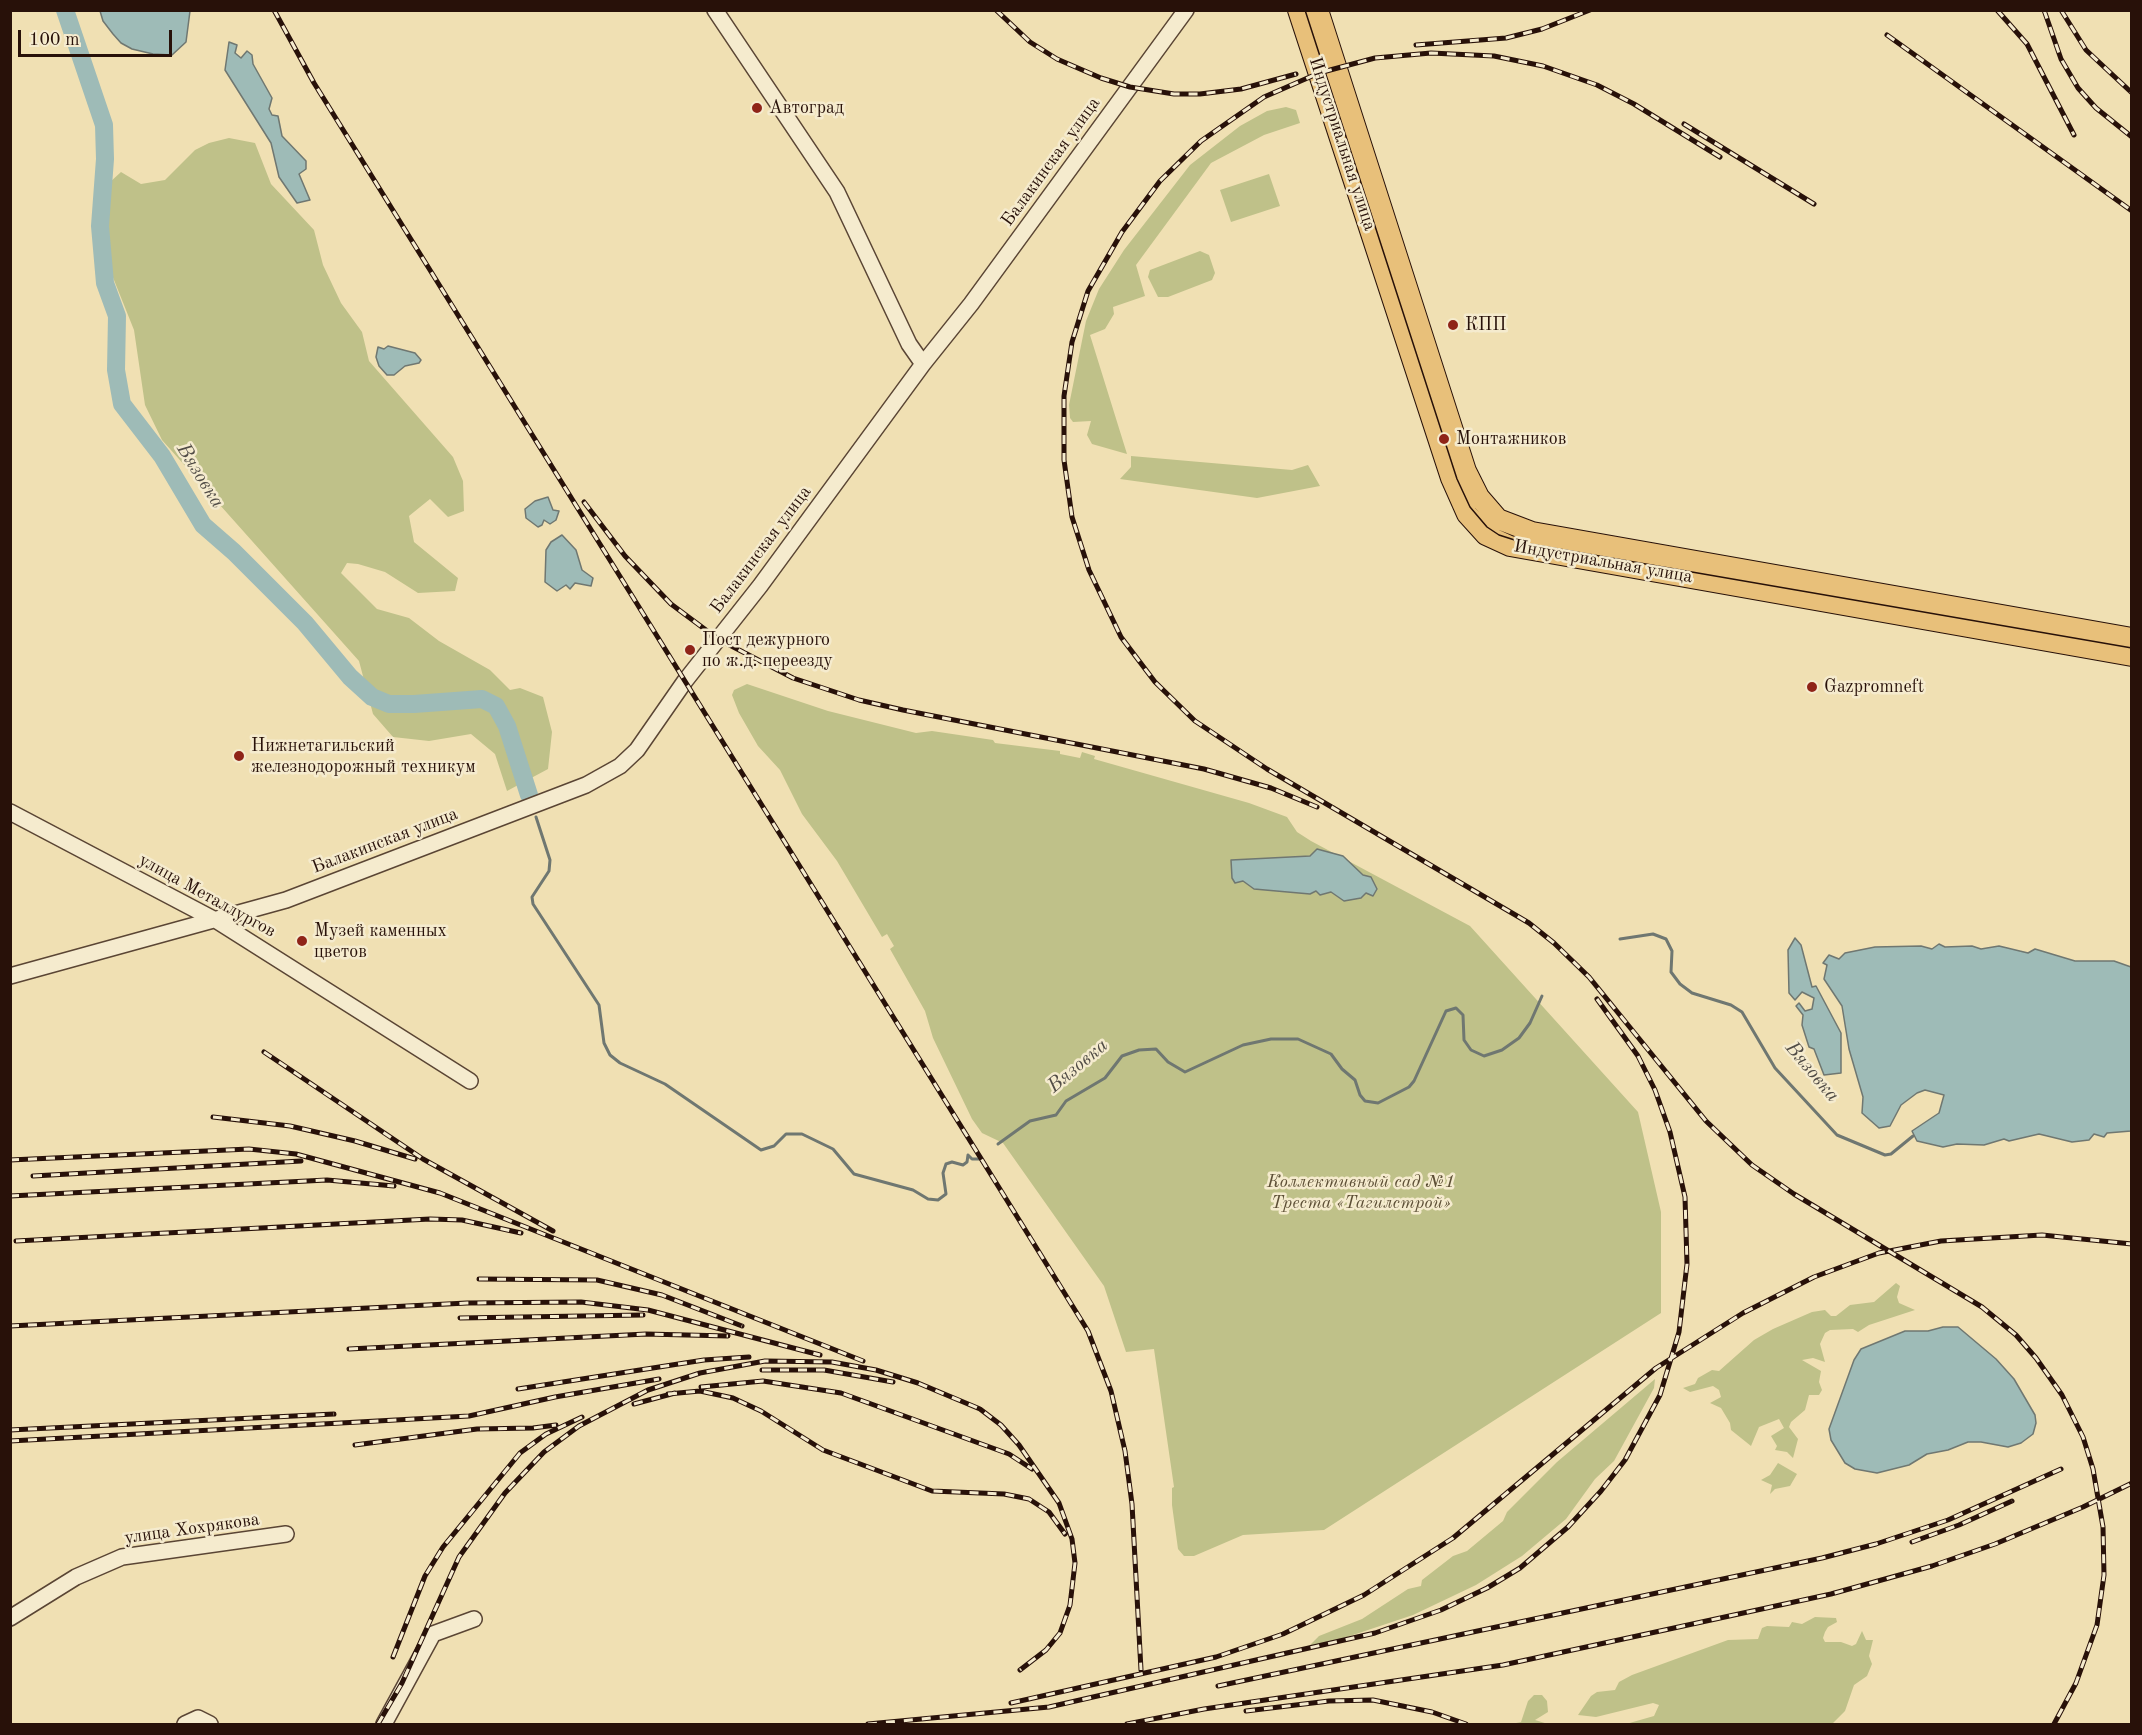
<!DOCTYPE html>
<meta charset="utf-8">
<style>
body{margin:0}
#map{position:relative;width:2142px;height:1735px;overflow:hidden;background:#f0e0b3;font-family:"Old Standard TT",serif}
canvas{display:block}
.frame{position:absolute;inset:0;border:12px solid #281109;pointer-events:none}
.scale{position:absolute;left:18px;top:30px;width:154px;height:27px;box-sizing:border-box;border:3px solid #281109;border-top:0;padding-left:8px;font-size:18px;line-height:21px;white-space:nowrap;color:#281109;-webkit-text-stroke:4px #f5ebce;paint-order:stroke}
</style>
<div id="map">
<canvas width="2142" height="1735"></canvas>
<div class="frame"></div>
<div class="scale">100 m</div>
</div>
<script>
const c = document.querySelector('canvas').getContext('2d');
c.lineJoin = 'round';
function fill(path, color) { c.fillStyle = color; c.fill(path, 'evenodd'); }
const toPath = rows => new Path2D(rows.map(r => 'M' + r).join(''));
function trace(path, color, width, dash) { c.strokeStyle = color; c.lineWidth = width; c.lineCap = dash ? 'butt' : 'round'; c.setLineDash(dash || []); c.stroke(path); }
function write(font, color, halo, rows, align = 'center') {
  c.font = font + ' "Old Standard TT",serif'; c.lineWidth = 5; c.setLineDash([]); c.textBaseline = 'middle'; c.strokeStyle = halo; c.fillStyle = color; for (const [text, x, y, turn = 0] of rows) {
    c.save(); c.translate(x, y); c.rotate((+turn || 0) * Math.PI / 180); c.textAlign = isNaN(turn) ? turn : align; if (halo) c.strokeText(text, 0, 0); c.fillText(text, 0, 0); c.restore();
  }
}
fill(toPath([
 [1286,107,1296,110,1300,123,1264,135,1211,163,1136,265,1145,296,1113,307,1114,314,1105,329,1090,335,1127,454,1092,444,1087,435,1091,421,1073,422,1070,418,1069,405,1086,321,1099,289,1124,250,1190,165,1240,126,1267,111],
 [229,138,255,143,271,184,314,230,323,265,341,303,362,332,369,361,453,457,463,481,464,511,448,517,430,499,409,516,414,542,458,578,455,591,418,593,385,572,358,564,347,563,341,573,377,609,409,618,439,641,490,670,510,690,520,688,543,697,552,732,548,769,507,791,495,754,471,734,429,741,393,737,373,714,359,661,162,440,145,405,134,330,106,260,109,183,121,172,141,184,165,180,195,150,209,143],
 [1269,174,1280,206,1231,222,1220,190],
 [1200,251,1209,255,1215,273,1212,280,1168,297,1158,297,1148,277,1150,270],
 [1131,456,1292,470,1308,465,1320,486,1257,498,1120,479,1131,467],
 [747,684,828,711,916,733,932,731,993,740,995,743,1060,751,1060,754,1080,758,1082,752,1095,756,1094,759,1249,803,1287,817,1297,832,1311,841,1470,926,1638,1112,1661,1212,1661,1313,1324,1530,1243,1535,1194,1556,1184,1556,1178,1549,1172,1505,1172,1488,1174,1487,1154,1349,1126,1352,1104,1286,1003,1143,982,1133,972,1119,933,1038,925,1011,890,949,894,946,887,934,882,937,837,861,802,814,780,770,758,746,739,713,732,695,734,690],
 [1896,1283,1900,1286,1897,1297,1899,1303,1915,1310,1869,1325,1858,1332,1853,1329,1830,1330,1825,1333,1820,1344,1825,1362,1813,1358,1802,1360,1821,1371,1819,1382,1822,1390,1819,1395,1809,1395,1805,1410,1791,1422,1789,1427,1798,1439,1793,1458,1787,1452,1775,1450,1777,1446,1771,1436,1784,1428,1779,1419,1759,1427,1751,1446,1731,1430,1730,1423,1721,1408,1710,1403,1721,1397,1719,1390,1713,1386,1690,1392,1683,1388,1695,1384,1698,1378,1712,1370,1719,1371,1754,1340,1773,1329,1812,1312,1825,1310,1831,1316,1836,1316,1850,1305,1874,1302],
 [1655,1379,1654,1388,1614,1461,1595,1479,1566,1519,1522,1556,1476,1585,1413,1615,1341,1639,1308,1647,1319,1636,1362,1619,1408,1589,1421,1586,1422,1580,1453,1556,1467,1551,1503,1521,1507,1512,1557,1462],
 [1778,1463,1797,1474,1790,1486,1775,1489,1770,1494,1772,1485,1761,1480,1770,1475],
 [1815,1617,1836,1618,1837,1622,1828,1627,1825,1632,1823,1638,1825,1642,1841,1642,1852,1646,1856,1644,1862,1631,1866,1640,1873,1640,1869,1656,1872,1664,1867,1676,1854,1685,1845,1711,1832,1724,1626,1724,1654,1716,1659,1705,1653,1703,1596,1717,1578,1715,1591,1696,1597,1692,1615,1690,1619,1682,1632,1675,1728,1640,1758,1639,1762,1628,1767,1626,1789,1627,1792,1622,1802,1624],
 [1534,1695,1542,1695,1547,1701,1548,1712,1535,1720,1548,1724,1511,1724,1521,1722,1528,1701]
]), '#bfc189');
const water = toPath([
 [100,11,190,11,186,42,172,55,153,54,132,49,121,43,113,34,103,21,100,11],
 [229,42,237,45,235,53,241,58,247,51,252,55,253,64,272,98,269,109,272,115,278,116,282,136,306,161,306,169,299,174,310,200,297,203,279,177,271,143,225,70,229,42],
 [388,346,415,353,421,360,419,363,405,366,394,375,387,375,379,366,376,357,378,347,384,349,388,346],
 [548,497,553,510,559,511,556,520,550,524,544,520,542,525,538,527,526,518,525,509,535,501,548,497],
 [562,535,576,550,582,570,593,578,591,586,575,583,570,589,566,585,557,591,545,582,546,550,551,542,562,535],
 [1317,849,1343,856,1363,875,1371,877,1377,889,1373,896,1366,893,1361,898,1344,901,1331,892,1320,895,1316,891,1310,894,1254,889,1243,881,1235,883,1232,878,1231,860,1310,856,1317,849],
 [1795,938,1801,945,1812,987,1816,986,1841,1033,1841,1073,1824,1075,1814,1049,1809,1047,1802,1025,1803,1015,1796,1006,1799,1003,1805,1011,1812,1009,1814,998,1802,992,1795,1000,1789,993,1788,950,1795,938],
 [1939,944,1945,947,1972,946,1981,949,1999,946,2028,953,2035,949,2075,961,2114,961,2131,967,2131,1131,2107,1133,2104,1137,2094,1134,2089,1140,2072,1142,2039,1134,2009,1141,2004,1139,1984,1145,1957,1144,1943,1147,1917,1141,1912,1131,1939,1113,1944,1095,1925,1090,1917,1093,1901,1105,1890,1126,1879,1128,1862,1113,1863,1097,1849,1049,1842,1006,1824,979,1827,965,1823,963,1829,955,1839,959,1845,953,1875,947,1921,946,1932,949,1939,944],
 [1943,1327,1958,1327,1996,1359,2014,1379,2035,1415,2036,1423,2033,1434,2021,1443,2008,1447,1981,1442,1968,1442,1948,1450,1927,1454,1909,1465,1877,1473,1855,1469,1845,1463,1831,1440,1829,1429,1854,1360,1861,1349,1905,1331,1928,1331,1943,1327]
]);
fill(water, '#9ebbb7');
trace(water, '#6f7771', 1.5);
trace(toPath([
 [536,817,550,860,549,871,532,897,533,904,599,1005,604,1043,610,1055,620,1063,665,1084,761,1150,774,1146,786,1134,802,1134,833,1149,854,1174,913,1190,928,1199,938,1200,946,1194,943,1173,946,1164,952,1162,963,1165,967,1162,968,1155,972,1159,979,1159],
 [1620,939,1653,934,1666,939,1672,951,1671,972,1680,984,1692,993,1731,1005,1742,1012,1775,1068,1837,1135,1885,1155,1891,1154,1913,1136],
 [998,1144,1030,1121,1056,1115,1066,1101,1105,1078,1122,1056,1139,1050,1156,1049,1168,1062,1185,1072,1243,1045,1271,1039,1298,1039,1331,1054,1342,1069,1355,1080,1360,1095,1365,1101,1378,1103,1409,1087,1414,1081,1446,1011,1456,1008,1463,1015,1464,1040,1471,1050,1484,1056,1502,1050,1519,1038,1530,1023,1542,996]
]), '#6f7771', 3);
trace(toPath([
 [65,10,104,125,105,159,100,226,105,283,117,316,116,370,122,404,162,456,203,525,234,552,305,623,350,677,372,697,389,704,414,704,482,699,496,706,507,726,529,795]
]), '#9ebbb7', 18);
const minor = toPath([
 [715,10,837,192,909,344,923,364],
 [10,812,217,921,470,1081],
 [10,976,286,900,586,785,620,766,637,750,685,681,760,586,923,364,971,304,1186,10],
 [10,1618,76,1577,122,1557,286,1534],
 [185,1724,198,1718,210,1724],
 [384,1724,433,1634,474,1619]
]);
const major = toPath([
 [1298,10,1451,478,1467,514,1486,535,1510,546,2132,656],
 [1318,10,1466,471,1479,497,1498,519,1532,532,2132,638]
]);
trace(minor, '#5a4534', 18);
trace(major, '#281109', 22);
trace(minor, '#f5ebce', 15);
trace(major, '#e8c07a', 20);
trace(toPath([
 [1305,10,1457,479,1470,507,1487,527,1499,535,1524,543,2132,648]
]), '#281109', 1.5);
const rail = toPath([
 [274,10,314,83,1088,1331,1111,1391,1125,1451,1132,1504,1141,1670],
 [996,10,1030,42,1057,59,1101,78,1130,87,1174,94,1200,94,1241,89,1296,74],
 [1997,10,2027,44,2074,135],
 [2044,10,2061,59,2078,88,2096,108,2132,137],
 [2061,10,2086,50,2132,93],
 [1887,35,2132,211],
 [1416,45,1506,38,1542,29,1590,10],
 [1684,124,1814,204],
 [1720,157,1634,104,1597,85,1543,66,1494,56,1431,53,1375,58,1319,73,1264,97,1201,141,1160,181,1122,232,1088,291,1072,342,1064,396,1064,460,1072,517,1089,570,1121,637,1155,682,1195,721,1267,769,1529,923,1554,943,1589,977,1706,1121,1752,1165,1794,1194,1982,1307,2016,1335,2036,1358,2062,1395,2083,1437,2093,1469,2103,1527,2104,1575,2097,1625,2076,1683,2054,1724],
 [584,502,625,556,671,604,718,639,793,678,859,700,903,710,1204,769,1271,788,1317,807],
 [264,1052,423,1159,553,1231],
 [213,1117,290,1126,355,1141,415,1159],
 [10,1160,249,1149,296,1154,440,1193,863,1361],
 [33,1176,301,1161],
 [10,1196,327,1180,394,1186],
 [16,1241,430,1219,462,1220,521,1233],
 [479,1279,597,1280,662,1295,742,1326],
 [460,1318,643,1315],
 [10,1326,467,1303,581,1302,648,1310,820,1355],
 [349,1349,646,1334,728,1336],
 [762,1370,824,1370,893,1382],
 [701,1387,763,1381,841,1393,1009,1454,1032,1469],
 [518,1389,704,1360,749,1357],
 [668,1394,700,1391,733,1398,761,1411,823,1450,932,1491,1004,1494,1029,1499,1049,1512,1065,1534],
 [634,1404,675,1393],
 [10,1430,334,1414],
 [10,1441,469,1416,555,1397,659,1379],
 [355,1445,477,1429,533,1428,556,1425],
 [1912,1542,1959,1525,2012,1501],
 [393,1657,425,1576,443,1547,520,1453,546,1434,582,1417],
 [1218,1686,1822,1558,1876,1544,1948,1520,2061,1469],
 [1011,1703,1216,1657,1283,1634,1364,1595,1453,1538,1656,1368,1743,1313,1814,1277,1879,1253,1941,1241,2042,1235,2132,1244],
 [1246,1711,1329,1701,1373,1700,1432,1712,1466,1724],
 [378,1724,402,1683,459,1557,505,1493,544,1452,579,1426,648,1390,700,1373,765,1361,832,1362,876,1370,918,1383,980,1409,1001,1425,1019,1445,1059,1503,1072,1539,1075,1563,1070,1605,1060,1633,1046,1650,1020,1670],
 [868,1724,1049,1707,1375,1633,1441,1610,1487,1588,1520,1568,1568,1527,1601,1491,1625,1460,1660,1395,1679,1332,1687,1264,1685,1197,1670,1132,1655,1090,1638,1056,1597,999],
 [1127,1724,1204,1709,1503,1665,1831,1594,1932,1566,1995,1544,2083,1507,2132,1483]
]);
trace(rail, '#281109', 5);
trace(rail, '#f5ebce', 3, [9]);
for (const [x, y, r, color] of [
 [757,108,6,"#8f2418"],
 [1453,325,6,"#8f2418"],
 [1444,439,6,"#8f2418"],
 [690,650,6,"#8f2418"],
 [1812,687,6,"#8f2418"],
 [239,756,6,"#8f2418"],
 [302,941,6,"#8f2418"]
]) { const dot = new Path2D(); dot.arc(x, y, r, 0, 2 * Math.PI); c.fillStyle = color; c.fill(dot); trace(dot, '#f5ebce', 2); }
write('18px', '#281109', '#f5ebce', [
 ["Автоград",769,108],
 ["КПП",1465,325],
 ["Монтажников",1456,439],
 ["Пост дежурного",702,640],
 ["по ж.д. переезду",702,661],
 ["Gazpromneft",1824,687],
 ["Нижнетагильский",251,746],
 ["железнодорожный техникум",251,767],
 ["Музей каменных",314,931],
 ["цветов",314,952]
], 'left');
write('18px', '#281109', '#f5ebce', [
 ["Индустриальная улица",1342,144,72],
 ["Балакинская улица",1051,162,-54],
 ["Балакинская улица",761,550,-53],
 ["Индустриальная улица",1603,562,10],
 ["Балакинская улица",385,841,-21],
 ["улица Металлургов",207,896,29],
 ["улица Хохрякова",192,1529,-8]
]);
write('italic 18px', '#5d4f36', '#f5ebce', [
 ["Коллективный сад №1",1361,1182],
 ["Треста «Тагилстрой»",1361,1203]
]);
write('italic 20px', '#514c46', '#f5ebce', [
 ["Вязовка",200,476,58],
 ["Вязовка",1078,1066,-40],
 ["Вязовка",1812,1072,50]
]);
</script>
